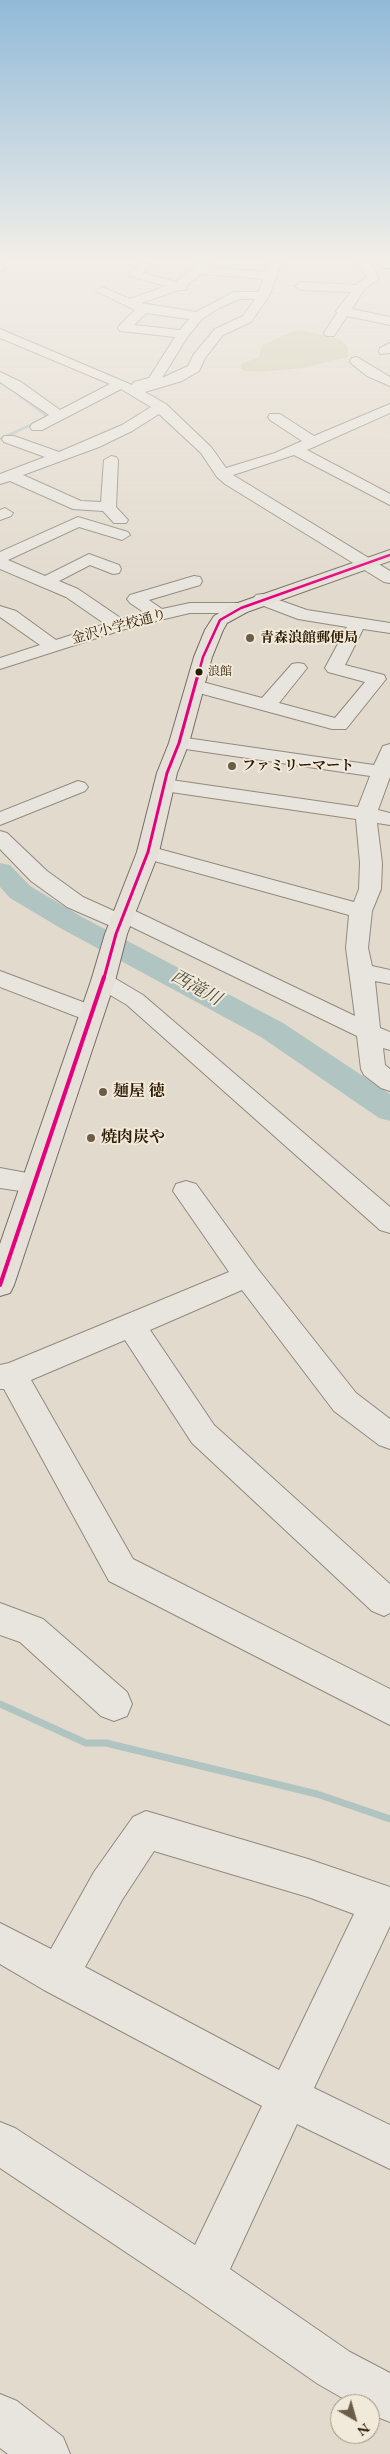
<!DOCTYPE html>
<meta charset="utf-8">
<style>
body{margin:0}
#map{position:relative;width:390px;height:2454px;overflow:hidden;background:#e2dacd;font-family:"EB Garamond",serif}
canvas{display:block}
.north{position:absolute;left:330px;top:2394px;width:50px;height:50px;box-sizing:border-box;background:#f1e9d9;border:1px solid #a29683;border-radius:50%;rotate:142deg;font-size:14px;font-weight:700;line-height:20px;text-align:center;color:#2c1a02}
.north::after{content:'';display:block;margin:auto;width:18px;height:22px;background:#6c5d49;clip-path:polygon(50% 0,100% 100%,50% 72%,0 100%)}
</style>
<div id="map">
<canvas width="390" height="2454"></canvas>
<div class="north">N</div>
</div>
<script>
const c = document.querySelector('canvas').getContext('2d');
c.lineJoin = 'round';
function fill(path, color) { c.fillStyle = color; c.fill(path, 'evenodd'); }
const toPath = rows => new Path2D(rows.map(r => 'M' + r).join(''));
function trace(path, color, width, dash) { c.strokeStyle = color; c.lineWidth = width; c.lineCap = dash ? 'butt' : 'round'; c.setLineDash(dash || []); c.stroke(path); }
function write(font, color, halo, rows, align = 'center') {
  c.font = font + ' "EB Garamond","Noto Serif JP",serif'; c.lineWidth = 4; c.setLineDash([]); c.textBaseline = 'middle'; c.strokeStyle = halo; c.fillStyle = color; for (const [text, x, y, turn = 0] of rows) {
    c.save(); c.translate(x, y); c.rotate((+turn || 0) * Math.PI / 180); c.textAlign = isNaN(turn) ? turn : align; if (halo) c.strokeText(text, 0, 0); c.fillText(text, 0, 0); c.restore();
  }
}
fill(toPath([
 [295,331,305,331,339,339,348,347,348,357,302,368,257,372,245,371,241,368,241,364,259,357,262,345]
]), '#cfcbab');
trace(toPath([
 [0,439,48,417,20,396]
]), '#b0c4c1', 2.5);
trace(toPath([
 [0,1704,86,1743,106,1743,317,1794,390,1819]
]), '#b0c4c1', 7);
fill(toPath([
 [0,863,10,865,30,886,82,917,283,1023,390,1094,390,1121,379,1118,261,1037,62,929,10,898,0,887,0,863]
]), '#b0c4c1');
const minor = toPath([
 [200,258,211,258,205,267,266,272,272,258,283,258,269,296,251,322,223,335,205,358,199,371,182,381,145,392,166,404,211,447,226,468,275,453,302,441,270,420,268,417,270,414,280,414,314,436,390,404,390,413,307,450,390,494,390,505,294,455,233,475,390,571,390,583,384,582,225,484,217,477,201,453,159,414,132,431,99,447,23,475,81,501,101,502,104,460,111,456,116,457,118,460,116,507,128,520,126,523,114,523,103,511,73,509,10,481,0,484,0,474,45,457,4,442,2,439,4,436,14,436,59,452,122,425,151,407,121,389,42,430,32,430,30,427,32,424,49,415,0,382,0,372,21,382,60,410,110,384,0,338,0,329,132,385,134,382,149,378,175,337,120,331,118,328,120,325,135,310,96,291,102,287,130,299,166,286,130,276,130,272,142,263,146,262,152,265,143,273,176,282,193,268,200,258],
 [201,274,263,279,258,292,234,292,196,312,141,303,179,290,186,290,187,285,201,274],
 [240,299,255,299,243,316,215,329,194,354,188,366,162,378,188,336,202,319,219,308,240,299],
 [146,313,189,319,180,330,134,325,146,313],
 [356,258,367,258,379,278,363,291,352,309,390,317,390,325,347,316,334,336,326,336,324,333,337,313,336,311,351,292,301,290,295,286,301,282,356,285,367,277,356,258],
 [377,258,390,258,390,268,382,268,377,258],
 [0,264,4,265,6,269,0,272,0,264],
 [390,343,390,353,380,354,379,351,380,348,390,343],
 [357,357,390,377,390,386,367,376,352,364,350,361,352,358,357,357],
 [5,508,13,513,11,516,0,520,0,510,5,508],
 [78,517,128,532,130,535,122,540,79,527,8,560,45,576,89,554,119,565,121,569,119,573,113,574,90,565,59,581,78,589,122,619,145,613,130,603,127,599,130,595,194,576,200,577,202,581,200,585,149,600,162,609,190,603,241,603,247,604,250,608,247,612,241,613,190,613,160,620,125,629,0,669,0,658,40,645,0,617,0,606,16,611,56,640,105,624,66,597,0,569,0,552,78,517],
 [262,594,307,610,390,623,390,633,363,629,345,665,384,675,386,679,346,729,332,729,188,690,186,686,188,682,195,680,262,698,292,664,298,663,304,664,307,668,279,703,335,718,365,682,328,672,325,668,347,627,298,619,256,603,253,599,256,595,262,594],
 [179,737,374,765,383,746,390,744,390,777,378,810,390,813,390,825,377,823,382,863,381,889,372,911,368,948,372,966,390,970,390,984,375,981,380,1028,390,1032,390,1050,383,1048,385,1065,390,1069,390,1091,381,1088,364,1075,361,1069,357,1036,130,926,121,929,113,927,67,907,31,881,0,849,0,831,7,833,47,871,83,897,114,911,123,907,131,909,355,1016,346,948,349,915,140,857,137,852,140,847,148,846,354,902,359,889,360,863,356,819,164,791,157,789,154,785,157,781,164,779,358,807,370,776,172,747,169,743,172,739,179,737],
 [78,781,85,783,88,787,85,791,0,825,0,812,78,781],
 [0,971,99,1008,103,1014,99,1020,91,1022,0,987,0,971],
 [103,973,111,976,143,995,390,1207,390,1233,380,1230,127,1005,95,986,91,981,95,976,103,973],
 [0,1168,43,1176,47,1183,43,1190,34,1193,0,1188,0,1168],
 [186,1181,196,1184,257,1268,356,1393,390,1419,390,1449,379,1445,334,1411,242,1290,150,1330,214,1425,390,1584,390,1613,384,1616,372,1611,192,1443,125,1340,31,1380,133,1559,390,1689,390,1725,109,1581,4,1389,0,1389,0,1365,9,1363,229,1272,173,1191,176,1184,186,1181],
 [0,1603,43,1619,127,1692,132,1704,127,1716,114,1721,101,1716,20,1642,0,1635,0,1603],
 [146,1811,308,1859,390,1887,390,1926,314,2088,390,2125,390,2169,297,2124,230,2269,350,2352,390,2373,390,2422,370,2414,370,2404,353,2404,318,2384,187,2293,0,2168,0,2122,15,2128,195,2245,262,2106,44,1990,0,1964,0,1923,51,1949,94,1872,133,1817,146,1811],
 [154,1851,308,1897,354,1914,279,2070,85,1967,122,1900,154,1851],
 [0,2394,17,2401,63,2437,70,2454,8,2454,0,2448,0,2394]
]);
const major = toPath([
 [390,550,390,561,247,612,227,623,223,630,212,657,189,743,177,773,159,852,127,934,115,981,14,1285,10,1293,0,1296,0,1244,91,981,105,934,137,852,157,773,169,743,194,657,205,630,214,616,235,604,390,550]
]);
trace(minor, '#918a7f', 2);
trace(major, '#766f65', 2);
fill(minor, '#e8e4de');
fill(major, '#e5e0d8');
trace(toPath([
 [197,679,203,657,220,620,241,608,390,555]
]), '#e5007d', 2.5);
trace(toPath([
 [104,978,116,934,148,852,167,773,179,743,197,678]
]), '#e5007d', 3);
trace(toPath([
 [0,1285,104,977]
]), '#e5007d', 4);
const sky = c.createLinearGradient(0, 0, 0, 601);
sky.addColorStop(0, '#91bad8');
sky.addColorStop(0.43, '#f2eee8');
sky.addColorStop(1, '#f2eee800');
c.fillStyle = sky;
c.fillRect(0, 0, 390, 601);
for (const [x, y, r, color] of [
 [250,638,5,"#6c5d49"],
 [199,672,4.5,"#2c1a02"],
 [232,766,5,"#6c5d49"],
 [103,1092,5,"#6c5d49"],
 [91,1138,5,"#6c5d49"]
]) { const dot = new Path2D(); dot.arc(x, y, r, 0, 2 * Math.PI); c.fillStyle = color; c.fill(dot); trace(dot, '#f1e9d9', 2); }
write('12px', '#2c1a02', '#f1e9d9', [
 ["浪館",208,672]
], 'left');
write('14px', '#2c1a02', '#f1e9d9', [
 ["金沢小学校通り",119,627,-15]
]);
write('bold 14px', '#2c1a02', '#f1e9d9', [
 ["青森浪館郵便局",260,638],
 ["ファミリーマート",242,766]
], 'left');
write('bold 16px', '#2c1a02', '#f1e9d9', [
 ["麺屋 徳",113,1092],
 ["焼肉炭や",101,1138]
], 'left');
write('italic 18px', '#525243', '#f1e9d9', [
 ["西滝川",196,988,29]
]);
</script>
